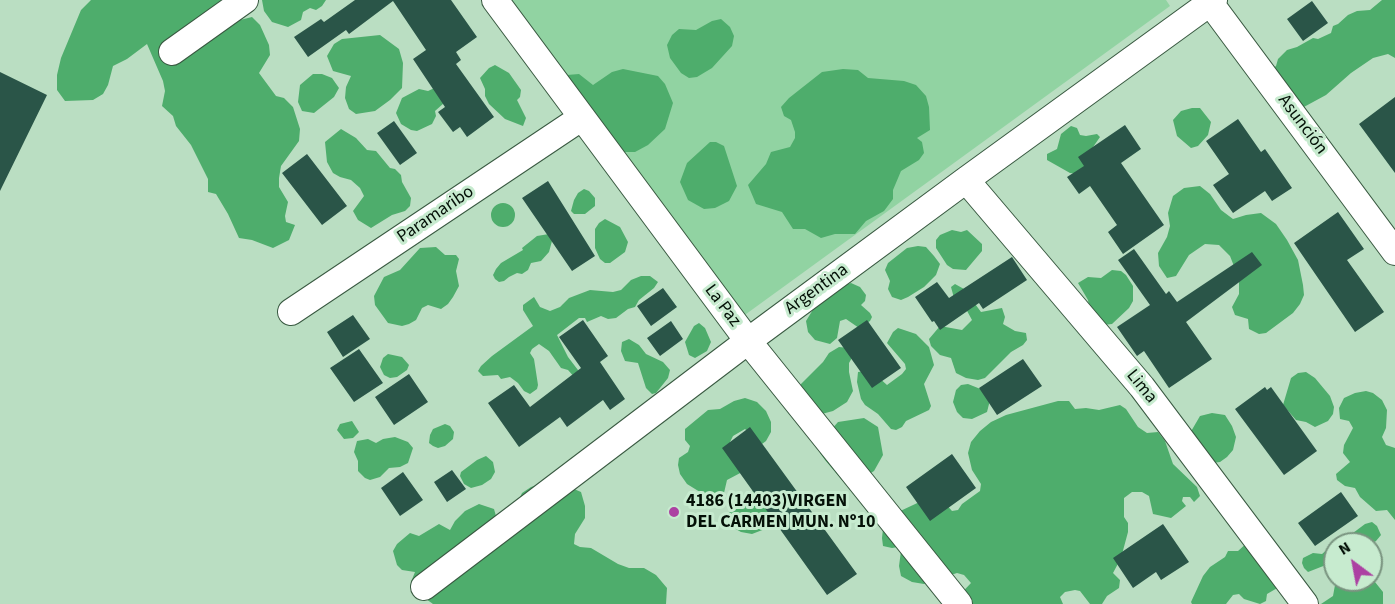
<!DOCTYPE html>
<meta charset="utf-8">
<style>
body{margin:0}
#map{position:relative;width:1395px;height:604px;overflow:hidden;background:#badec2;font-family:"Source Sans 3",sans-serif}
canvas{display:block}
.north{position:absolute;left:1323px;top:532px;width:60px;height:60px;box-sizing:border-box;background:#c7ebcf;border:2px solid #79937f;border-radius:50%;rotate:328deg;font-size:16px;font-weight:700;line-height:24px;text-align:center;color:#041007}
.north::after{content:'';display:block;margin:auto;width:21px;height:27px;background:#ac41a2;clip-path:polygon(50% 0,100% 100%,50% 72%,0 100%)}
</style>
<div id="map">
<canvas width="1395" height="604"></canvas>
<div class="north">N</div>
</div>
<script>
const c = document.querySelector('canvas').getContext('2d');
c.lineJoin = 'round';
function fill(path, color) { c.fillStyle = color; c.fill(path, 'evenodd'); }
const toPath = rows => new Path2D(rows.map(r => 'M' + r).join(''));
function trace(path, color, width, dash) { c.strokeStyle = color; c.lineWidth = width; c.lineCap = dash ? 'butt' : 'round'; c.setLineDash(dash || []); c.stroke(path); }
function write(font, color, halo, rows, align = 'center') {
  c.font = font + ' "Source Sans 3",sans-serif'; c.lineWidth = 6; c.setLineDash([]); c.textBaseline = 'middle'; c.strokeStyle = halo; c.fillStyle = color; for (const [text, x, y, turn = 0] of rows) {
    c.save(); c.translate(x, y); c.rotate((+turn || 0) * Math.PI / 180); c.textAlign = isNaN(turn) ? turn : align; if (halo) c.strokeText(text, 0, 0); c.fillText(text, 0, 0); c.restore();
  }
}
fill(toPath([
 [506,0,1166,0,1170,6,742,317]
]), '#91d3a2');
fill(toPath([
 [91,0,233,0,236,21,252,17,260,25,269,45,270,55,259,73,276,96,284,98,293,107,300,129,299,141,281,166,279,178,279,187,288,202,285,216,286,222,295,225,289,240,273,248,252,240,239,238,228,214,216,194,208,192,208,179,191,145,176,126,173,116,162,106,165,91,163,81,147,44,127,59,113,66,108,85,103,94,93,100,65,101,57,90,57,75,61,58,81,10],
 [262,0,326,0,322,6,316,10,310,8,303,12,301,20,288,27,272,22,264,11],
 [1382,0,1395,0,1395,58,1388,54,1373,58,1351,73,1326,95,1302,108,1272,69,1276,66,1278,59,1287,50,1297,47,1313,38,1318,39,1331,33,1333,26,1338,24,1348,15,1357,11,1370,10],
 [721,19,730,27,734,36,732,46,712,68,697,77,689,78,681,73,670,58,667,45,672,35,679,29,696,30,712,21],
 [380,35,399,49,403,63,402,88,390,100,375,111,356,114,349,109,345,98,346,87,351,76,333,71,327,56,334,44,342,39],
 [495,65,509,73,521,90,520,97,517,100,526,118,523,126,505,119,489,104,485,96,485,89,480,78,489,68],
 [623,69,658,76,665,84,673,103,665,129,648,145,635,152,623,152,559,95,567,75,579,74,593,85,612,72],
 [843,69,858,70,868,78,904,81,916,85,926,96,929,107,930,130,917,138,922,142,924,153,919,160,901,171,893,190,893,199,884,211,866,221,855,234,835,234,821,238,805,229,793,229,782,212,756,204,748,185,766,164,771,152,790,147,795,138,795,132,791,120,784,116,781,107,789,98,822,72],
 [313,74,322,74,332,78,339,88,334,97,314,113,302,111,298,102,300,85],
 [441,85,444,103,435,111,436,116,432,124,417,131,411,130,401,124,396,113,402,98,419,89,428,91],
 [1192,108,1200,108,1211,122,1208,135,1198,146,1191,148,1177,136,1173,120,1181,111],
 [1071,126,1077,128,1080,135,1086,136,1097,134,1100,137,1091,150,1092,158,1078,174,1070,173,1047,160,1047,154,1057,149,1061,134],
 [341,129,356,138,367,150,376,151,390,168,395,169,401,175,402,182,411,198,410,206,405,211,392,215,371,228,358,220,353,211,364,196,360,188,351,180,340,177,333,173,327,162,325,142],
 [710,142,716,142,724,146,737,186,729,201,715,208,704,209,688,200,680,182,687,163],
 [1200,186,1210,194,1221,210,1233,219,1246,215,1261,213,1276,224,1287,240,1298,260,1303,285,1304,295,1300,304,1293,313,1266,333,1259,334,1249,329,1248,319,1235,315,1232,307,1239,294,1239,279,1230,256,1219,245,1205,244,1189,255,1176,276,1167,278,1159,266,1158,253,1167,237,1170,226,1168,213,1173,196,1184,188],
 [584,189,589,191,595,198,595,206,585,214,574,214,571,211,574,200,578,193],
 '491 215a12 12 0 1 1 24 0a12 12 0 1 1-24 0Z',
 [605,219,620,227,628,242,625,252,610,263,605,263,600,259,595,248,595,229,599,223],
 [952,230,961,232,967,230,982,244,982,251,966,270,953,269,947,265,936,248,936,240,940,235],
 [549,234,552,241,549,252,541,261,531,263,528,270,522,274,517,273,509,277,504,281,499,282,495,279,493,275,496,269,501,263,523,250,522,248,537,236],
 [918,246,926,247,934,256,940,264,936,275,924,287,908,297,901,300,892,297,888,289,890,281,885,270,888,263,907,248],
 [436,247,445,255,456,255,459,259,456,271,459,286,453,297,448,304,441,309,428,305,422,308,416,320,409,324,402,326,388,323,375,305,374,296,384,277,400,270,420,248],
 [1112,270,1121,271,1126,275,1133,286,1133,301,1129,308,1112,324,1103,325,1089,306,1088,300,1078,283,1088,277,1101,278],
 [641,276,650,276,658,282,654,288,639,300,635,307,628,309,616,318,608,319,601,316,587,322,585,318,579,318,557,335,568,357,581,374,576,379,568,370,561,368,549,351,539,344,532,349,530,353,534,359,538,385,537,389,530,394,524,391,518,383,510,377,501,379,498,375,483,376,478,371,481,366,492,356,533,326,523,310,523,305,534,297,540,307,550,311,560,307,569,298,590,290,613,292,621,290,631,280],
 [851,283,860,287,866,295,865,301,861,305,870,313,872,317,870,321,859,328,846,319,840,321,837,338,830,344,815,340,808,332,806,321,814,308,836,288],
 [955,284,964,289,981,312,1002,308,1005,317,1003,324,1015,331,1026,333,1027,340,1023,345,1011,352,985,378,978,380,966,378,956,373,951,358,940,355,931,346,929,339,940,326,962,330,972,320,966,309,954,298,951,287],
 [699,323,705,328,711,342,707,351,695,358,689,355,685,342,694,326],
 [898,328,916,334,929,347,934,365,924,384,931,406,929,410,906,421,902,427,896,430,891,429,878,414,865,405,861,399,857,382,858,372,865,371,877,376,887,385,902,374,906,369,905,364,887,343,893,332],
 [629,339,639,345,646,354,663,362,670,370,668,378,656,393,652,394,646,388,638,363,625,361,621,351,622,342],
 [839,347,849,348,853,356,849,363,849,372,853,391,847,402,833,411,818,415,800,394,801,384,823,362,829,353],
 [388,354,402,357,409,365,407,370,397,377,390,378,384,375,380,367,383,358],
 [1306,372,1315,378,1330,396,1334,407,1333,414,1328,421,1315,427,1306,422,1296,420,1283,405,1291,378,1298,373],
 [968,384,983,390,990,400,987,412,972,419,963,418,957,412,953,402,956,390,961,385],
 [1366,391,1373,393,1382,400,1387,410,1386,428,1382,437,1386,445,1395,448,1395,520,1387,510,1376,511,1360,497,1355,488,1345,486,1337,480,1336,474,1350,462,1343,453,1344,445,1353,428,1349,421,1340,419,1339,408,1344,398,1355,393],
 [745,398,757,402,766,411,771,422,771,432,766,441,762,444,745,429,733,436,730,442,744,471,727,480,724,493,719,496,708,497,687,484,680,474,678,465,679,458,688,452,690,446,685,440,685,429,708,410,720,409,734,401],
 [1058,401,1069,401,1075,409,1086,408,1099,410,1120,405,1126,409,1138,427,1147,433,1158,432,1165,441,1173,464,1197,487,1200,496,1194,502,1190,497,1183,497,1182,501,1186,506,1171,518,1153,514,1149,496,1142,492,1132,492,1124,498,1124,517,1128,523,1128,532,1121,558,1113,573,1120,580,1119,588,1107,596,1102,604,1090,604,1080,591,1075,590,1065,592,1060,597,1063,604,951,604,971,583,964,575,957,573,924,584,912,582,901,576,899,566,901,551,898,547,892,548,883,546,882,538,883,529,896,513,928,498,944,502,952,511,958,510,962,504,980,491,981,484,972,470,968,453,971,442,980,431,991,422,1006,415],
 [1212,413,1225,415,1232,426,1236,437,1233,450,1227,457,1220,462,1206,464,1186,440,1200,416],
 [864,418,878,427,883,455,874,471,853,484,842,480,825,460,820,453,822,440,838,422],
 [352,421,359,432,353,438,344,439,337,430,340,424],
 [445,424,450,426,454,432,453,439,445,446,438,448,433,446,429,443,430,435,433,429],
 [395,437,408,442,413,448,408,463,400,467,389,468,380,477,370,480,365,478,358,471,358,461,354,452,357,441,368,439,376,443,383,439],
 [486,456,493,462,495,472,491,479,482,485,471,488,464,484,460,476,461,472,477,460],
 [547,482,567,486,581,492,585,506,585,518,575,534,574,544,580,547,591,548,618,564,629,568,644,568,656,575,667,588,666,604,433,604,419,594,411,582,415,572,402,570,397,565,393,551,397,544,410,533,419,536,439,524,450,530,455,521,465,511,479,504,494,509,496,516,512,514,522,493,531,487],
 [758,488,772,511,767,516,765,529,752,534,741,532,732,527,727,514,737,507,748,493],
 [1372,522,1377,526,1381,535,1376,541,1370,544,1335,544,1335,558,1331,563,1308,572,1304,568,1302,563,1303,558,1313,553,1322,554,1342,537,1349,536,1365,524],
 [1248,542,1279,587,1267,594,1266,601,1260,604,1244,599,1239,594,1233,595,1226,604,1192,604,1191,602,1203,576,1210,567,1225,557,1228,551,1238,551],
 [1371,577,1383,592,1383,604,1321,604,1333,596,1335,585,1342,580,1371,580]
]), '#4ead6c');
fill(toPath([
 [355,0,451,0,477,37,456,52,461,60,456,64,494,117,467,137,460,127,453,132,438,112,445,107,413,59,426,50,393,1,349,34,346,30,308,57,294,37,321,19,324,22],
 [1312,1,1328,23,1303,41,1287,19],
 [0,72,47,95,0,191],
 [1395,97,1395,173,1359,124],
 [1238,119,1261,152,1265,149,1292,188,1272,201,1265,191,1233,213,1213,185,1229,174,1206,141],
 [394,121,417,153,400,165,377,133],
 [1125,125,1141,149,1121,163,1164,225,1123,254,1108,232,1117,225,1090,186,1079,194,1067,177,1084,166,1078,157],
 [307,154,347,206,322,225,282,173],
 [548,181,595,256,572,271,522,198],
 [1338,212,1364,249,1347,260,1384,312,1355,332,1294,243],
 [1134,249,1166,294,1169,291,1177,302,1252,252,1262,265,1186,322,1212,359,1169,388,1144,351,1137,356,1117,327,1150,305,1118,260],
 [1012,257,1027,280,983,309,979,303,940,330,934,321,932,322,915,297,937,282,949,298],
 [663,288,677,307,651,326,637,306],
 [353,315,370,339,343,357,327,332],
 [583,320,608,356,600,362,625,399,610,410,603,400,567,427,560,417,519,447,488,403,514,385,530,407,581,368,559,337],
 [867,320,901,368,872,388,838,340],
 [671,321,683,339,660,356,647,338],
 [359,349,383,383,354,402,330,368],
 [1023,359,1042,386,997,415,979,388],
 [409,374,428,402,394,425,375,397],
 [1265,387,1267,390,1271,387,1317,451,1284,475,1235,409],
 [750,427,857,574,827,595,722,448],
 [952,454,976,488,930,521,906,487],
 [452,470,466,489,447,502,434,482],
 [403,472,423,500,400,516,381,488],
 [1341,492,1358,516,1315,546,1298,523],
 [1163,524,1189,562,1161,580,1156,572,1133,588,1113,558]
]), '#2a5548');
const street = toPath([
 [495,0,748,341,959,604],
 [1208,0,1395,252],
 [172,52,245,0],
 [966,180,1142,387,1305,604],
 [291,312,581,118],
 [424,587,748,341,966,180,1214,0]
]);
trace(street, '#395941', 28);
trace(street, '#fff', 26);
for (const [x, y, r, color] of [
 [674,512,6,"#ac41a2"]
]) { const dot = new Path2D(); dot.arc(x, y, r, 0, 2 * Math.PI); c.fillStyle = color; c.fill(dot); trace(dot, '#c7ebcf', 2); }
write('18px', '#041007', '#c7ebcf', [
 ["Asunción",1302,125,53],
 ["Paramaribo",436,215,-34],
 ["Argentina",817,290,-36],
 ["La Paz",722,306,53],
 ["Lima",1141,387,51]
]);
write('bold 18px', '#041007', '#c7ebcf', [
 ["4186 (14403)VIRGEN",686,502],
 ["DEL CARMEN MUN. Nº10",686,523]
], 'left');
</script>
